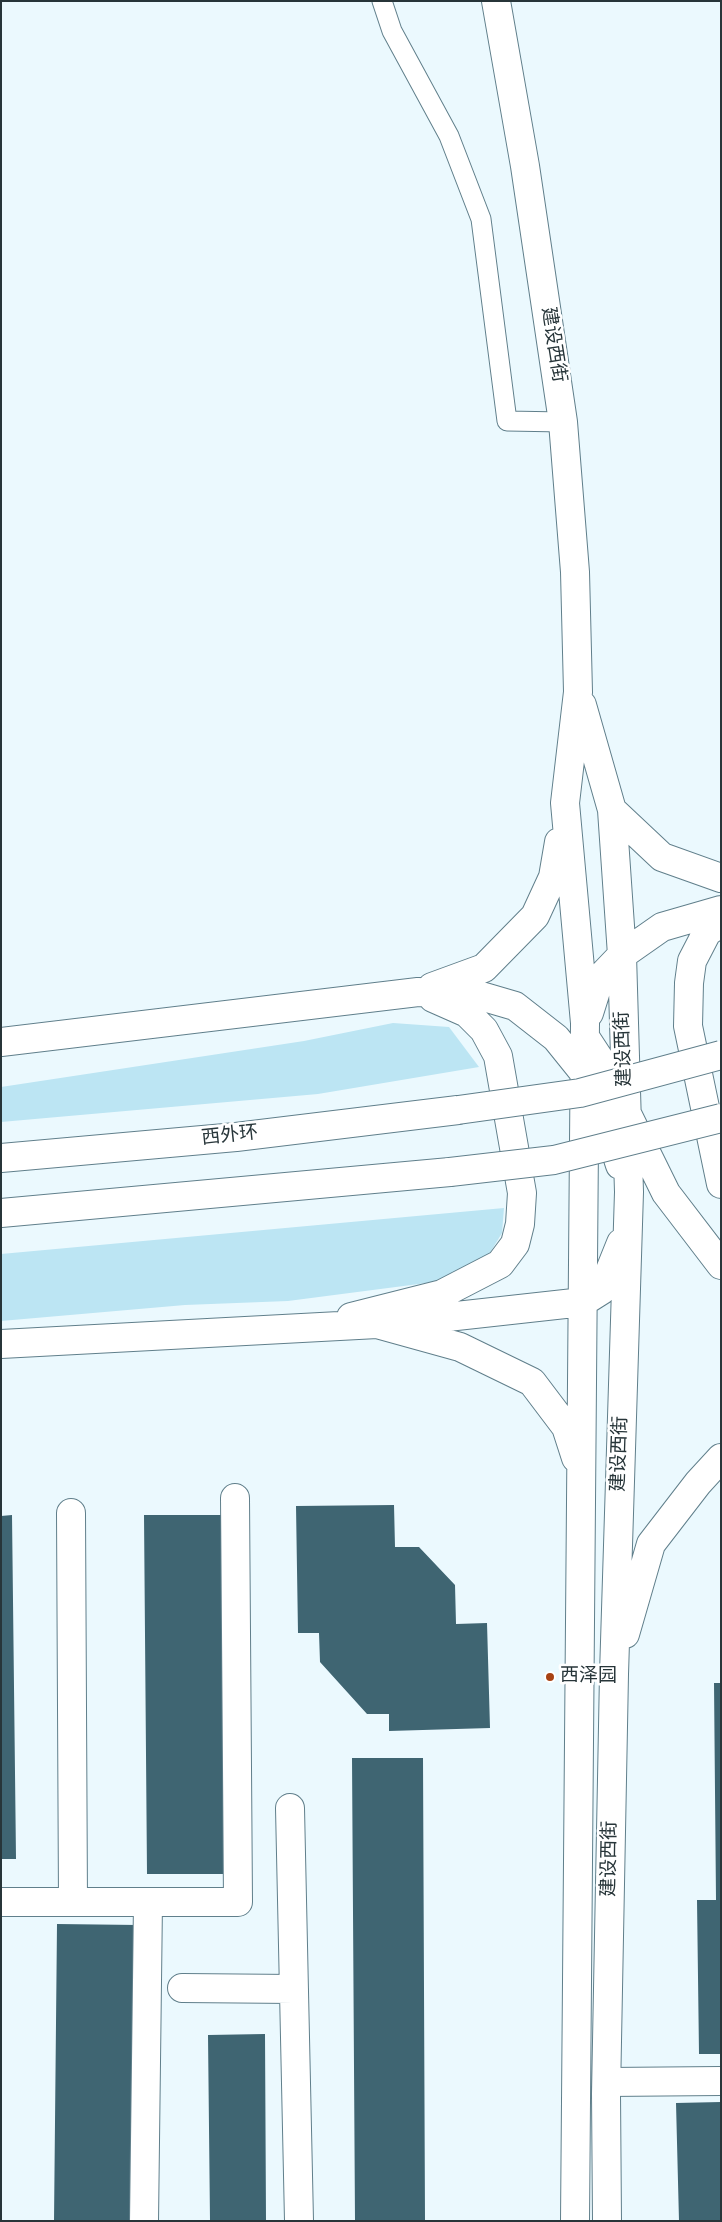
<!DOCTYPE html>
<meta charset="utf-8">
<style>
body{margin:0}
#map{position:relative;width:722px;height:2222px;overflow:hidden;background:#ebf9fe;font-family:Spectral,serif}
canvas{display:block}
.frame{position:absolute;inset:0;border:2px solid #273539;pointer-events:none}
</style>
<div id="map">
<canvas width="722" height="2222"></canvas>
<div class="frame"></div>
</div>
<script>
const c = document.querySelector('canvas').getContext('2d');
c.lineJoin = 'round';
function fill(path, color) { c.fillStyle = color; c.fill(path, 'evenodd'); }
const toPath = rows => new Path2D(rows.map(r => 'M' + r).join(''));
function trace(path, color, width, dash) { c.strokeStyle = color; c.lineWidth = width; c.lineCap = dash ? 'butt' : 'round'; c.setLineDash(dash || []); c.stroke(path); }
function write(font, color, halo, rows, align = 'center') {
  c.font = font + ' Spectral,"Noto Sans SC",serif'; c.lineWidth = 5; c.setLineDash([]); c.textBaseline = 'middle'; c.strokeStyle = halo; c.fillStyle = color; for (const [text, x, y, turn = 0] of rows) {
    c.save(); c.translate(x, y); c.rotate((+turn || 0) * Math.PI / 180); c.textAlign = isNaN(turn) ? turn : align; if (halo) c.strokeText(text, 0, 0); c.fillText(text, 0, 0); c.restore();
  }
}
fill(toPath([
 [393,1023,449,1027,479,1067,318,1094,1,1122,1,1087,304,1041],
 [504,1208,502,1233,485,1261,442,1281,288,1301,185,1305,1,1321,1,1254]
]), '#bce5f3');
fill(toPath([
 [394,1505,395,1547,419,1547,455,1585,456,1624,487,1623,490,1728,389,1731,389,1714,367,1714,320,1662,319,1633,298,1633,296,1506],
 [12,1515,16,1859,1,1859,1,1516],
 [144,1515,228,1515,231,1874,147,1874],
 [714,1683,721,1683,721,2054,699,2054,697,1900,716,1900],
 [352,1758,423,1758,425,2221,355,2221],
 [57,1924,138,1925,134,2221,54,2221],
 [265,2034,266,2221,210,2221,208,2035],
 [721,2102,721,2221,679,2221,676,2103]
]), '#3f6572');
const service = toPath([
 [382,1,392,31,449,136,481,219,507,421,563,422]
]);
const minor = toPath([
 [71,1513,73,1902],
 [290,1808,299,2221],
 [1,1902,238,1902,235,1498],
 [182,1988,294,1989],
 [607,2082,721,2081],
 [144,2221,148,1902]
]);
const secondary = toPath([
 [496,1,525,166,563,422,575,572,578,692,565,803,585,1023,575,2221],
 [582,705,612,810,622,955,629,1192,614,1674,606,2094,607,2221],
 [612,810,662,857,721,878],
 [721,923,707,932,692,961,689,983,688,1026,721,1184],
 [432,987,484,968,535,916,553,877,559,842],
 [589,1013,600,978,622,955,662,927,721,910],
 [585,1037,602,1063,666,1193,721,1265],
 [1,1042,418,992,474,994,515,1006,556,1038,585,1074,606,1122,620,1165],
 [351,1317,442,1294,500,1264,515,1244,520,1224,522,1193,498,1056,484,1030,467,1013,433,998],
 [393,1323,583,1302,602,1290,621,1243],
 [1,1344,377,1324,460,1347,532,1382,566,1427,576,1458],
 [625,1634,651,1544,698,1483,721,1458]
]);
const trunk = toPath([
 [1,1158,236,1137,458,1110],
 [1,1213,450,1172]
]);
trace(service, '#607f8b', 21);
trace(minor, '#607f8b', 30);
trace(secondary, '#607f8b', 30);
trace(trunk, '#607f8b', 30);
trace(service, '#fff', 19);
trace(minor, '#fff', 28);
trace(secondary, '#fff', 28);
trace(trunk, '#fff', 28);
const trunkBridge = toPath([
 [458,1110,580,1093,721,1055],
 [450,1172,554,1160,721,1118]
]);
trace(trunkBridge, '#607f8b', 30, []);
trace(trunkBridge, '#fff', 28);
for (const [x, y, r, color] of [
 [550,1677,5,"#a74213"]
]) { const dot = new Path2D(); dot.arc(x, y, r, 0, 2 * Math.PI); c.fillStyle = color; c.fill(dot); trace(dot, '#fff', 2); }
write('19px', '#273539', '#fff', [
 ["建设西街",552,345,81],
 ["建设西街",625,1049,-92],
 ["西外环",230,1137,-6],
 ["建设西街",621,1454,-88],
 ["建设西街",611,1859,-89]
]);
write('19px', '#273539', '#fff', [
 ["西泽园",560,1677]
], 'left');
</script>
